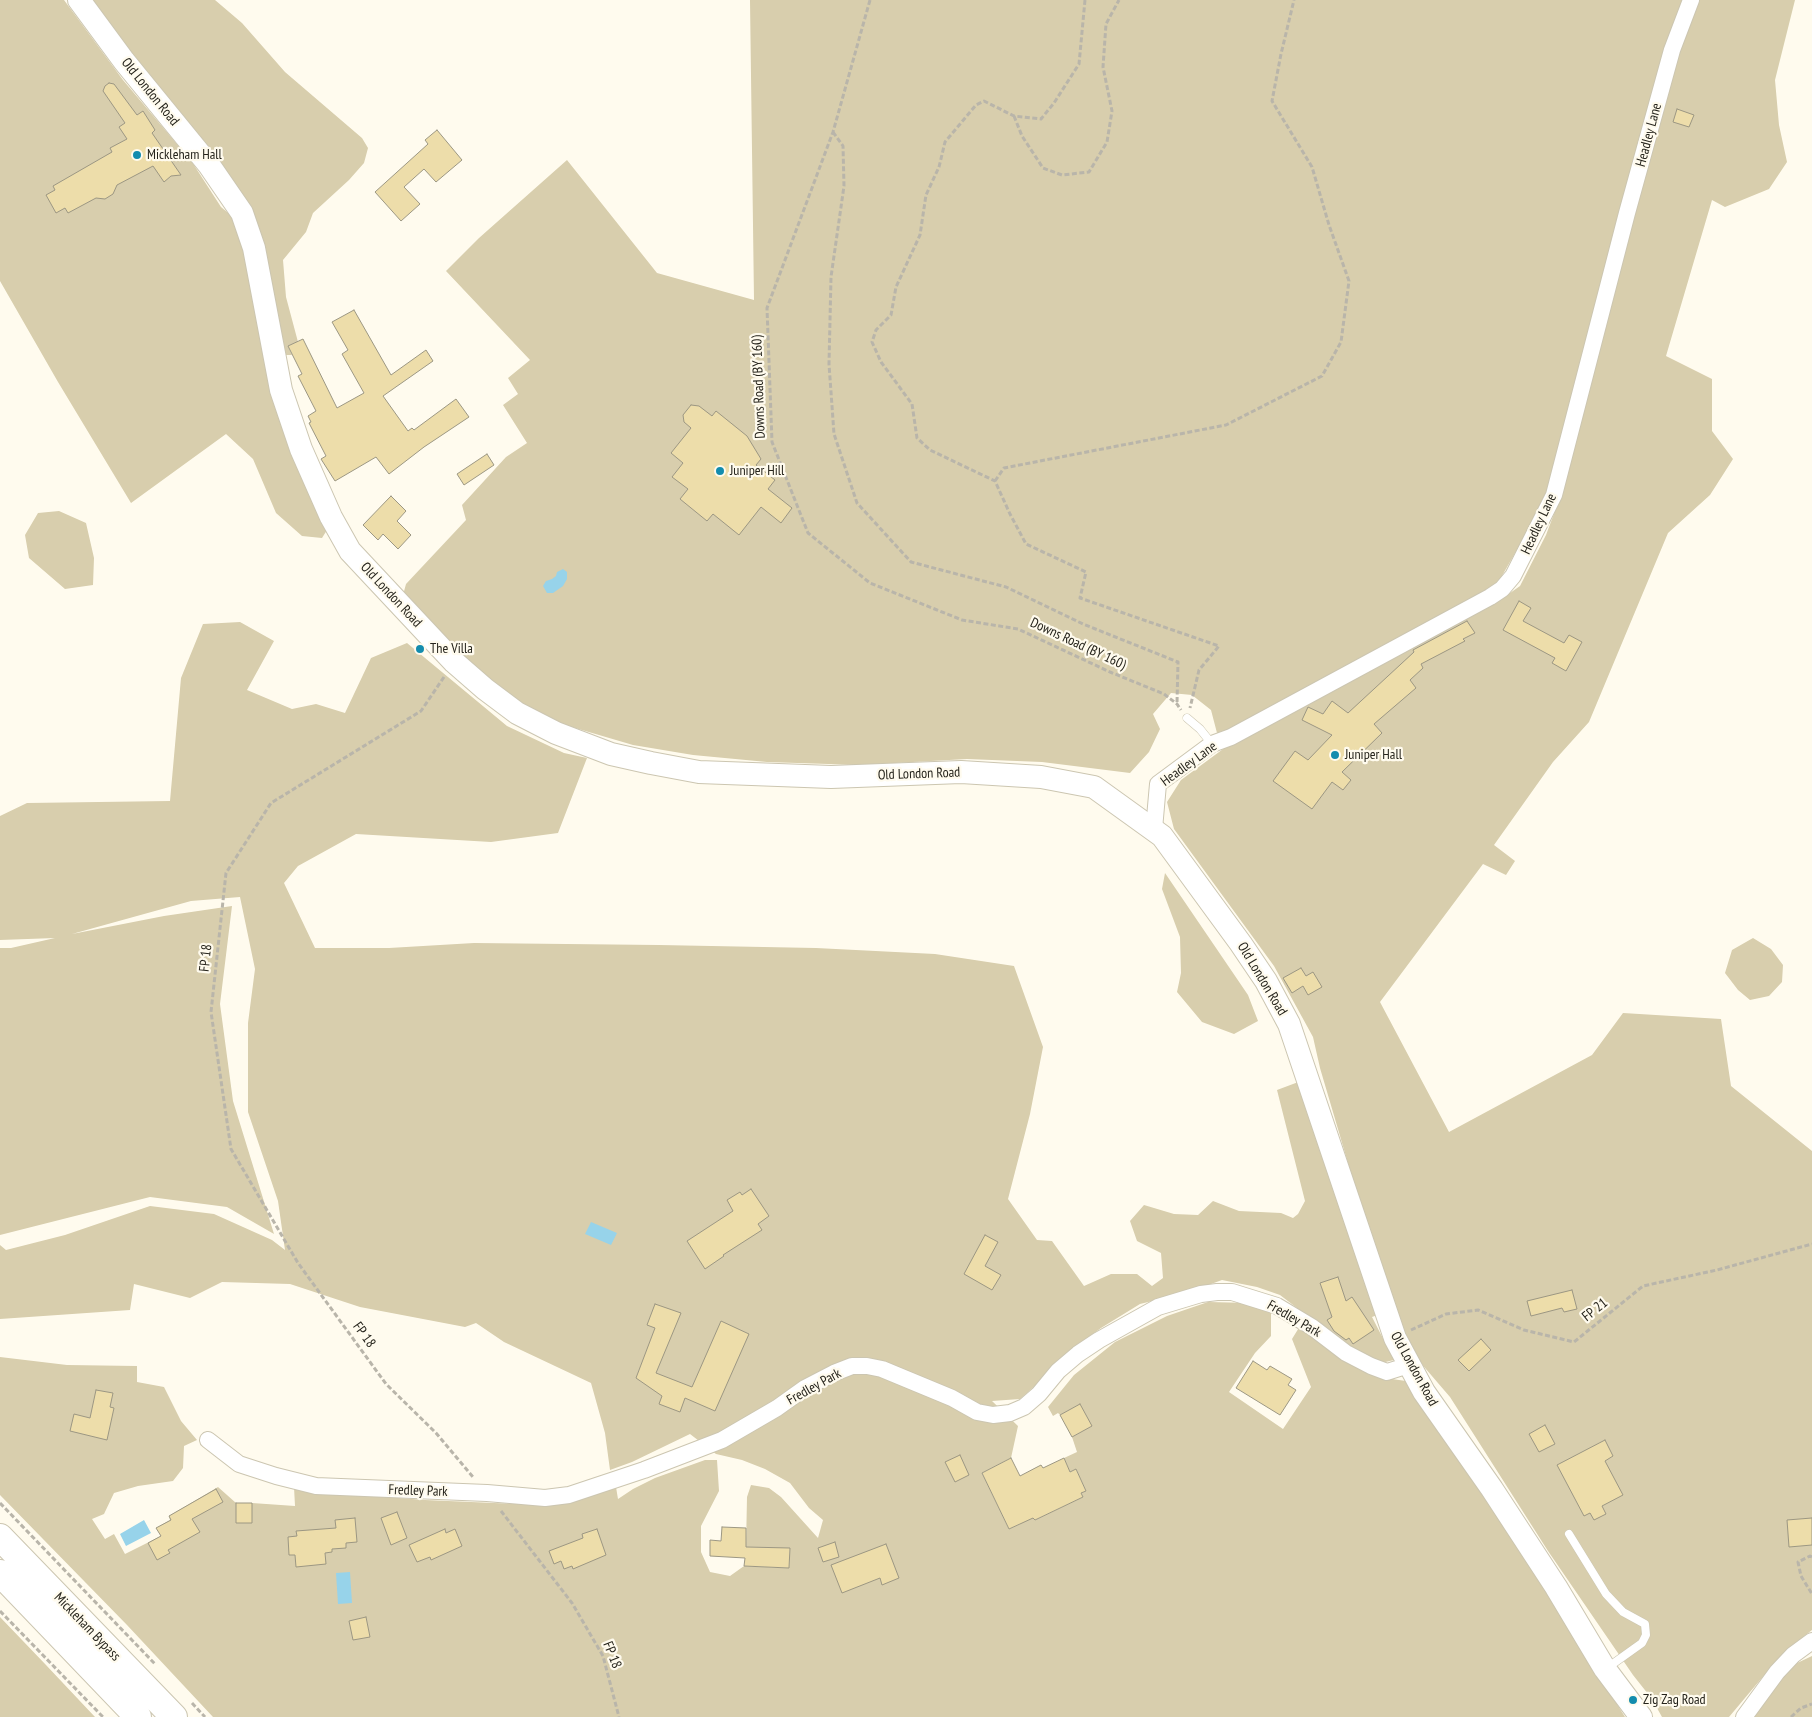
<!DOCTYPE html>
<style>
body{margin:0}
canvas{display:block;background:#fffbee}
</style>
<canvas width="1812" height="1717"></canvas>
<script>
const c = document.querySelector('canvas').getContext('2d');
c.lineJoin = 'round';
function fill(path, color) { c.fillStyle = color; c.fill(path, 'evenodd'); }
const toPath = rows => new Path2D(rows.map(r => 'M' + r).join(''));
function trace(path, color, width, dash) { c.strokeStyle = color; c.lineWidth = width; c.lineCap = dash ? 'butt' : 'round'; c.setLineDash(dash || []); c.stroke(path); }
function write(font, color, halo, rows, align = 'center') {
  c.font = font + ' "PT Sans Narrow",sans-serif'; c.lineWidth = 4.5; c.setLineDash([]); c.textBaseline = 'middle'; c.strokeStyle = halo; c.fillStyle = color; for (const [text, x, y, turn = 0] of rows) {
    c.save(); c.translate(x, y); c.rotate((+turn || 0) * Math.PI / 180); c.textAlign = isNaN(turn) ? turn : align; if (halo) c.strokeText(text, 0, 0); c.fillText(text, 0, 0); c.restore();
  }
}
fill(toPath([
 [0,0,64,0,123,80,192,162,221,207,233,217,327,530,322,538,302,536,276,513,253,459,226,434,131,503,58,382,0,281],
 [92,0,215,0,242,23,285,72,362,138,368,148,364,163,349,180,313,213,306,232,283,260,286,297,298,342,288,346,292,355,280,355,258,244,153,85],
 [750,0,1687,0,1549,494,1499,581,1487,591,1239,726,1217,733,1211,710,1192,695,1171,693,1153,714,1160,729,1149,752,1130,773,1042,762,967,759,859,765,767,762,693,755,633,745,565,725,524,708,483,677,403,595,406,584,466,520,462,505,506,457,527,443,503,405,518,394,508,378,530,360,446,271,479,238,567,160,657,273,754,300],
 [1696,0,1795,0,1775,80,1779,125,1787,162,1769,189,1725,207,1712,200,1666,356,1712,379,1712,431,1733,459,1710,495,1668,533,1589,722,1553,762,1494,845,1515,861,1506,875,1483,864,1380,1002,1449,1132,1592,1055,1623,1013,1721,1019,1731,1086,1812,1151,1812,1630,1798,1641,1771,1667,1729,1717,1662,1717,1652,1699,1633,1675,1548,1551,1450,1397,1407,1347,1353,1180,1320,1068,1313,1037,1274,966,1174,829,1167,802,1181,780,1234,741,1295,710,1496,603,1520,586,1546,535,1560,498,1619,266,1684,30],
 [59,511,86,523,94,558,93,585,65,589,29,558,25,535,38,513],
 [240,622,274,641,247,690,292,709,316,704,345,713,371,658,407,643,507,726,564,753,587,758,558,833,491,842,356,834,298,866,284,883,315,948,389,948,474,943,659,945,816,948,935,954,1014,966,1043,1047,1030,1114,1008,1199,1037,1240,1052,1241,1084,1286,1111,1274,1137,1274,1152,1286,1163,1278,1161,1253,1137,1241,1130,1221,1144,1205,1174,1214,1198,1215,1213,1201,1239,1211,1281,1213,1293,1218,1298,1214,1305,1201,1277,1090,1301,1081,1380,1314,1372,1317,1394,1360,1377,1364,1360,1356,1280,1295,1257,1287,1222,1280,1189,1292,1140,1304,1101,1328,1062,1357,1046,1376,1020,1399,992,1401,1018,1426,1011,1458,982,1473,1009,1529,1020,1524,1027,1504,1035,1520,1083,1497,1081,1493,1086,1491,1076,1469,1070,1472,1064,1458,1077,1452,1072,1437,1091,1426,1080,1405,1060,1415,1058,1413,1053,1416,1048,1407,1074,1375,1115,1342,1167,1316,1208,1302,1250,1303,1271,1312,1271,1336,1255,1353,1229,1392,1283,1429,1311,1387,1292,1339,1300,1326,1378,1377,1406,1381,1500,1515,1625,1717,213,1717,127,1625,0,1495,0,1357,67,1365,137,1366,137,1382,164,1387,181,1421,197,1440,184,1446,183,1468,173,1481,138,1486,114,1493,104,1514,92,1519,105,1539,114,1534,125,1554,161,1536,156,1528,170,1520,169,1516,218,1487,236,1503,252,1503,295,1506,294,1487,306,1491,425,1500,540,1505,616,1487,618,1499,633,1489,655,1478,705,1460,717,1460,719,1491,701,1526,701,1552,710,1572,730,1576,744,1566,789,1568,790,1549,746,1547,747,1497,751,1485,769,1488,781,1497,818,1538,823,1520,809,1508,790,1483,765,1469,742,1460,716,1454,690,1434,632,1462,610,1470,605,1433,591,1383,504,1342,476,1323,465,1327,360,1307,290,1284,222,1282,190,1298,134,1284,130,1310,0,1319,0,1245,6,1250,65,1235,150,1206,214,1214,272,1240,285,1250,278,1201,248,1112,248,1023,255,969,240,897,191,901,72,934,164,916,232,906,220,1004,233,1101,274,1234,227,1207,150,1197,0,1235,0,948,11,948,55,938,0,940,0,816,27,803,170,801,181,678,203,624],
 [1165,873,1248,995,1258,1021,1234,1034,1202,1022,1177,992,1181,973,1180,937,1162,889],
 [1753,938,1771,949,1783,965,1782,982,1769,996,1750,1000,1738,990,1725,973,1732,950],
 [0,1617,46,1665,95,1717,0,1717],
 [1812,1656,1812,1717,1752,1717,1763,1700,1795,1664]
]), '#d8cead');
fill(toPath([
 [563,569,567,572,567,579,563,586,553,593,547,593,543,586,546,581,552,579,556,576,557,572],
 [591,1222,617,1233,611,1245,585,1234],
 [144,1520,151,1533,126,1546,120,1534],
 [350,1572,352,1603,338,1604,336,1573]
]), '#97d3ea');
const building = toPath([
 [109,83,114,84,137,115,143,111,155,130,152,133,181,175,171,176,164,182,153,166,117,185,113,194,105,199,96,198,68,213,65,208,56,213,46,195,55,190,53,186,112,152,110,148,127,139,119,127,125,123,103,91,105,86,109,83],
 [1677,109,1694,115,1689,127,1673,122,1677,109],
 [437,130,462,160,436,182,424,169,404,187,420,204,401,221,375,192,428,144,425,140,437,130],
 [354,310,391,375,426,350,433,361,383,396,408,431,412,428,414,430,456,399,469,417,424,447,389,474,376,457,335,481,321,459,326,456,309,423,311,422,308,416,316,411,298,376,302,374,288,346,303,339,337,408,364,393,342,354,348,350,332,322,354,310],
 [691,405,699,406,712,416,716,411,747,436,761,459,756,465,775,480,768,489,792,508,781,523,761,507,739,535,713,514,707,521,680,499,688,489,672,477,683,463,671,453,691,428,684,422,683,415,691,405],
 [487,454,494,465,464,485,457,474,487,454],
 [391,496,406,511,397,521,411,535,398,549,383,534,378,540,363,525,391,496],
 [1519,601,1531,608,1523,621,1564,643,1569,635,1582,642,1566,671,1552,663,1555,658,1503,630,1519,601],
 [1467,621,1475,633,1463,639,1465,641,1421,664,1423,668,1410,680,1416,688,1374,724,1382,733,1342,772,1351,780,1343,790,1332,782,1312,809,1273,781,1295,751,1308,760,1332,735,1302,720,1308,707,1323,714,1332,701,1348,713,1414,652,1413,650,1467,621],
 [1301,968,1306,976,1313,972,1322,987,1308,995,1303,986,1292,993,1283,978,1301,968],
 [751,1189,769,1216,758,1224,762,1230,723,1255,724,1256,705,1269,687,1241,733,1211,727,1200,740,1192,742,1195,751,1189],
 [985,1235,998,1242,985,1266,1001,1275,992,1290,964,1274,985,1235],
 [1338,1277,1346,1301,1352,1297,1374,1330,1353,1344,1349,1338,1346,1340,1334,1331,1327,1320,1332,1317,1320,1283,1338,1277],
 [1572,1290,1577,1309,1564,1312,1562,1308,1531,1316,1527,1301,1572,1290],
 [655,1304,681,1313,656,1373,692,1387,721,1321,749,1334,715,1411,685,1398,680,1412,659,1404,662,1396,636,1378,655,1328,647,1325,655,1304],
 [1481,1339,1491,1350,1469,1371,1458,1360,1481,1339],
 [1253,1361,1267,1370,1270,1366,1292,1379,1288,1385,1296,1390,1280,1415,1236,1388,1253,1361],
 [96,1390,113,1393,110,1407,114,1408,107,1440,70,1431,74,1414,90,1418,96,1390],
 [1080,1404,1092,1426,1072,1437,1060,1415,1080,1404],
 [1545,1425,1555,1444,1539,1452,1529,1434,1545,1425],
 [1605,1440,1613,1456,1605,1461,1623,1495,1602,1506,1606,1514,1594,1520,1590,1513,1584,1516,1557,1465,1605,1440],
 [960,1455,969,1475,955,1482,945,1462,960,1455],
 [1011,1458,1020,1476,1041,1465,1043,1468,1064,1458,1070,1472,1076,1469,1086,1491,1081,1493,1083,1497,1035,1520,1033,1518,1009,1529,982,1473,1011,1458],
 [216,1489,223,1502,192,1519,200,1532,168,1550,170,1553,157,1560,148,1543,161,1536,156,1528,171,1520,169,1516,216,1489],
 [236,1503,252,1503,252,1523,236,1523,236,1503],
 [397,1512,407,1538,391,1545,381,1518,397,1512],
 [355,1518,357,1542,346,1543,346,1548,332,1549,332,1552,325,1553,326,1564,296,1567,295,1555,289,1555,288,1537,297,1536,296,1531,336,1528,335,1520,355,1518],
 [1812,1518,1812,1545,1789,1547,1787,1520,1812,1518],
 [722,1527,746,1528,746,1547,790,1548,789,1568,744,1566,745,1558,710,1556,710,1540,721,1541,722,1527],
 [445,1529,446,1533,455,1529,462,1546,431,1560,430,1557,417,1562,409,1545,445,1529],
 [597,1529,606,1555,573,1569,572,1566,564,1569,561,1561,554,1564,549,1551,583,1538,582,1534,597,1529],
 [835,1542,839,1557,823,1562,818,1548,835,1542],
 [886,1544,899,1578,882,1585,880,1578,842,1593,831,1565,886,1544],
 [366,1617,370,1637,353,1640,349,1621,366,1617]
]);
fill(building, '#edddaa');
trace(building, '#9c9783', 1);
const service = toPath([
 [1187,718,1200,729,1212,744],
 [1569,1534,1606,1594,1623,1612,1645,1624,1646,1635,1642,1643,1607,1668]
]);
const minor = toPath([
 [1154,829,1158,784,1212,744,1231,737,1490,597,1502,589,1513,576,1554,495,1627,213,1672,50,1691,0],
 [208,1440,239,1464,276,1476,316,1486,487,1493,545,1498,569,1495,644,1470,722,1440,777,1408,805,1388,834,1373,852,1366,867,1366,882,1369,952,1398,977,1412,993,1415,1010,1413,1024,1407,1039,1394,1058,1371,1078,1354,1099,1340,1158,1307,1201,1294,1217,1292,1232,1292,1277,1306,1312,1327,1346,1353,1371,1366,1387,1372,1409,1365],
 [1744,1717,1777,1672,1793,1655,1812,1641]
]);
const secondary = toPath([
 [79,0,124,61,209,165,242,213,254,248,281,390,301,449,331,517,350,551,454,662,485,689,517,713,556,733,611,754,651,763,699,772,831,777,961,772,1041,777,1094,787,1162,836,1241,944,1266,981,1289,1024,1395,1338,1424,1392,1492,1489,1556,1587,1605,1669,1641,1717]
]);
const trunk = toPath([
 [0,1537,174,1717],
 [0,1573,138,1717]
]);
trace(service, '#ccc6b1', 9);
trace(minor, '#ccc6b1', 18);
trace(secondary, '#ccc6b1', 24);
trace(trunk, '#ccc6b1', 28);
trace(toPath([
 [870,0,833,132,767,308,772,442,808,533,870,583,962,620,1018,629,1110,672,1164,694,1177,704,1181,710],
 [1085,0,1079,64,1054,103,1041,119,1014,116,984,101,976,105,945,142,939,167,926,195,920,235,896,287,891,315,876,330,872,342,881,362,912,404,917,438,930,450,995,481,1010,514,1026,544,1086,572,1080,598,1219,646,1199,670,1190,708],
 [1014,116,1022,136,1043,168,1062,175,1089,172,1107,142,1112,111,1103,67,1106,24,1119,0],
 [833,132,843,146,844,186,831,277,829,364,834,434,857,503,911,562,1006,587,1083,624,1178,662,1177,703],
 [995,481,1004,468,1226,425,1322,376,1341,342,1349,281,1329,225,1312,167,1272,101,1281,54,1294,0],
 [444,677,421,711,271,803,226,873,211,1012,231,1149,298,1263,386,1384,436,1433,473,1477],
 [1411,1330,1446,1314,1478,1310,1524,1330,1574,1342,1643,1286,1717,1270,1812,1244],
 [0,1503,155,1664],
 [501,1511,572,1603,603,1656,619,1717],
 [1812,1557,1810,1556,1798,1562,1801,1576,1812,1594],
 [0,1611,103,1717],
 [192,1703,205,1717],
 [1791,1717,1801,1708,1812,1704]
]), '#b9b5aa', 3, [5, 2.5]);
trace(service, '#fff', 8);
trace(minor, '#fff', 16);
trace(secondary, '#fff', 22);
trace(trunk, '#fff', 26);
for (const [x, y, r, color] of [
 [137,155,5,"#138cae"],
 [720,471,5,"#138cae"],
 [420,649,5,"#138cae"],
 [1335,755,5,"#138cae"],
 [1633,1700,5,"#138cae"]
]) { const dot = new Path2D(); dot.arc(x, y, r, 0, 2 * Math.PI); c.fillStyle = color; c.fill(dot); trace(dot, '#fffbee', 2); }
write('14px', '#26241c', '#fffbee', [
 ["Old London Road",150,92,51],
 ["Headley Lane",1649,135,-75],
 ["Downs Road (BY 160)",759,387,-92],
 ["Headley Lane",1539,524,-65],
 ["Old London Road",391,595,47],
 ["Downs Road (BY 160)",1078,644,25],
 ["Headley Lane",1189,764,-36],
 ["Old London Road",919,774,-2],
 ["FP 18",206,958,-84],
 ["Old London Road",1262,979,59],
 ["FP 21",1595,1310,-39],
 ["Fredley Park",1294,1319,30],
 ["FP 18",364,1335,54],
 ["Old London Road",1414,1369,61],
 ["Fredley Park",814,1387,-29],
 ["Fredley Park",418,1491,2],
 ["Mickleham Bypass",87,1627,46],
 ["FP 18",612,1655,68]
]);
write('14px', '#26241c', '#fffbee', [
 ["Mickleham Hall",147,155],
 ["Juniper Hill",730,471],
 ["The Villa",430,649],
 ["Juniper Hall",1345,755],
 ["Zig Zag Road",1643,1700]
], 'left');
</script>
